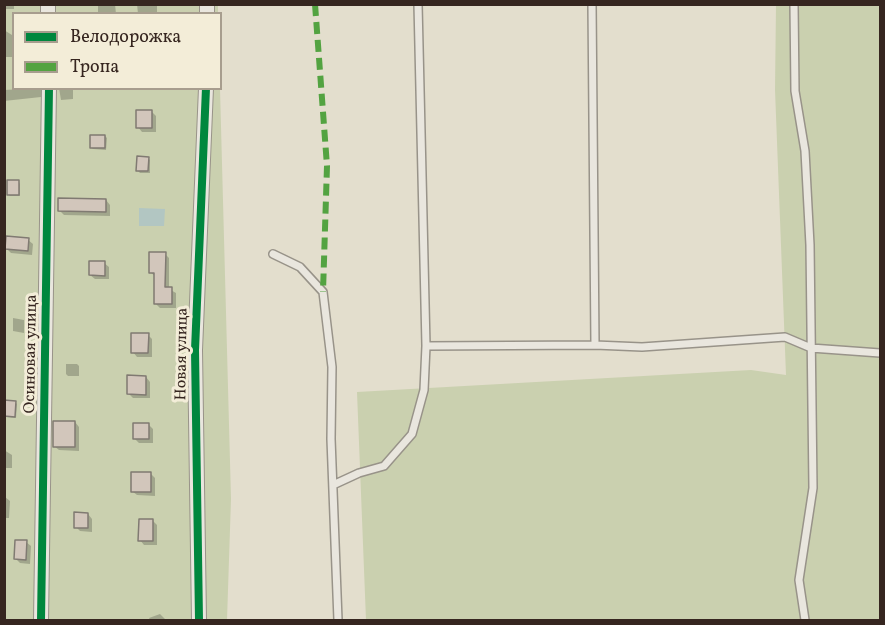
<!DOCTYPE html>
<meta charset="utf-8">
<style>
body{margin:0}
#map{position:relative;width:885px;height:625px;overflow:hidden;background:#e3decd;font-family:Vollkorn,serif}
canvas{display:block}
.frame{position:absolute;inset:0;border:6px solid #362620;pointer-events:none}
.legend{position:absolute;left:12px;top:12px;width:210px;height:78px;box-sizing:border-box;background:#f3edd8;border:2px solid #a79d8e;margin:0;padding:8px 10px;list-style:none;font-size:18px;color:#362620}
.legend li{display:flex;align-items:center;gap:12px;height:30px}
.legend b{width:30px;border:2px solid #a79d8e}
</style>
<div id="map">
<canvas width="885" height="625"></canvas>
<div class="frame"></div>
<ul class="legend">
<li><b style="height:8px;background:#00873e"></b>Велодорожка</li>
<li><b style="height:8px;background:#53a341"></b>Тропа</li>
</ul>
</div>
<script>
const c = document.querySelector('canvas').getContext('2d');
c.lineJoin = 'round';
function fill(path, color) { c.fillStyle = color; c.fill(path, 'evenodd'); }
const toPath = rows => new Path2D(rows.map(r => 'M' + r).join(''));
function trace(path, color, width, dash) { c.strokeStyle = color; c.lineWidth = width; c.lineCap = dash ? 'butt' : 'round'; c.setLineDash(dash || []); c.stroke(path); }
function write(font, color, halo, rows, align = 'center') {
  c.font = font + ' Vollkorn,serif'; c.lineWidth = 6; c.setLineDash([]); c.textBaseline = 'middle'; c.strokeStyle = halo; c.fillStyle = color; for (const [text, x, y, turn = 0] of rows) {
    c.save(); c.translate(x, y); c.rotate((+turn || 0) * Math.PI / 180); c.textAlign = isNaN(turn) ? turn : align; if (halo) c.strokeText(text, 0, 0); c.fillText(text, 0, 0); c.restore();
  }
}
fill(toPath([
 [4,5,218,5,218,14,14,14,14,88,220,89,231,499,227,620,5,620],
 [776,5,880,5,880,620,366,620,357,392,751,370,786,375,775,90]
]), '#cad0af');
fill(toPath([
 [139,208,165,209,164,226,139,226]
]), '#b2c6c2');
fill(toPath([
 [4,4,14,4,14,9,4,9],
 [98,4,115,4,116,14,98,14],
 [137,4,157,4,157,14,138,14],
 [4,30,12,35,12,57,4,57],
 [41,88,41,97,4,101,4,90],
 [59,88,73,88,73,99,61,100],
 [152,112,156,116,156,132,142,132,138,127],
 [105,136,107,138,106,150,93,149,92,148],
 [148,158,150,160,150,173,140,173,138,171],
 [19,182,20,184,20,196,10,196,8,194],
 [106,200,110,205,110,216,64,215,60,211],
 [28,240,33,244,32,255,11,253,7,249],
 [165,254,169,258,169,289,176,293,176,308,160,308,155,303,155,276,150,272],
 [104,263,109,267,109,279,95,279,90,275],
 [13,318,24,320,24,333,13,331],
 [148,335,152,339,152,357,137,357,133,352],
 [66,364,77,364,79,366,79,376,68,376,66,374],
 [146,377,150,382,150,398,133,398,129,394],
 [15,402,17,404,16,418,6,417,4,416],
 [75,422,79,427,79,451,59,450,54,446],
 [148,424,153,429,153,443,139,443,134,438],
 [4,450,12,455,12,468,4,468],
 [151,474,155,478,155,496,137,495,132,491],
 [5,497,10,501,9,518,4,518],
 [88,514,92,519,92,532,80,531,76,527],
 [153,521,157,525,157,545,144,545,140,540],
 [26,542,31,546,30,564,20,563,16,559],
 [160,614,166,620,150,620,149,618]
]), '#0003');
const building = toPath([
 [136,110,152,110,152,128,136,128,136,110],
 [90,135,105,135,105,148,90,148,90,135],
 [137,156,149,157,148,171,136,171,137,156],
 [7,180,19,180,19,195,7,195,7,180],
 [58,198,106,199,106,212,58,211,58,198],
 [6,236,29,238,28,251,5,249,6,236],
 [149,252,166,252,165,287,172,287,172,304,154,304,154,273,149,273,149,252],
 [89,261,105,261,105,276,89,275,89,261],
 [131,333,149,333,148,353,131,353,131,333],
 [127,375,146,376,146,395,127,394,127,375],
 [4,400,16,401,15,417,4,416,4,400],
 [53,421,75,421,75,447,53,447,53,421],
 [133,423,149,423,149,439,133,439,133,423],
 [131,472,151,472,151,492,131,492,131,472],
 [74,512,88,513,88,528,74,528,74,512],
 [139,519,153,519,153,541,138,541,139,519],
 [15,540,27,540,26,560,14,559,15,540]
]);
fill(building, '#d2c6bb');
trace(building, '#807a72', 1.5);
const service = toPath([
 [592,4,595,345],
 [794,4,795,91,805,151,810,245,813,488,799,580,805,620],
 [273,254,300,267,323,292,332,367,331,439,338,620],
 [426,346,595,345,642,347,785,337,811,348,880,353],
 [333,485,359,473,384,466,412,434,424,390,426,346,418,4]
]);
const minor = toPath([
 [48,4,48,14],
 [207,4,207,14],
 [41,620,49,88],
 [199,620,195,350,206,88]
]);
trace(service, '#989389', 10);
trace(minor, '#989389', 16);
trace(service, '#e9e6de', 7);
trace(minor, '#e9e6de', 14);
trace(toPath([
 [315,4,327,166,323,292]
]), '#53a341', 6, [12, 6]);
trace(toPath([
 [41,620,49,88],
 [199,620,195,350,206,88]
]), '#00873e', 8);
write('16px', '#362620', '#f3edd8', [
 ["Осиновая улица",32,354,-89],
 ["Новая улица",183,354,-89]
]);
</script>
